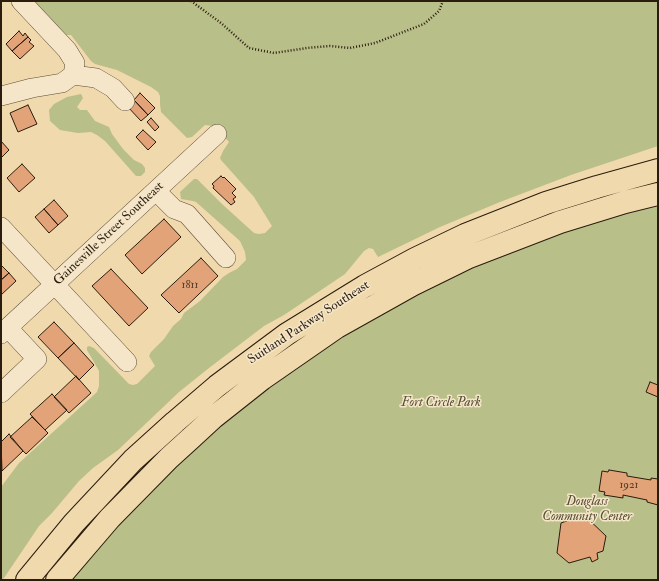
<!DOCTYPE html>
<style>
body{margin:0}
#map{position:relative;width:659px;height:581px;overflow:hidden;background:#f0d9ac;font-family:"IM FELL Double Pica",serif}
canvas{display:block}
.frame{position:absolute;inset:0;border:2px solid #2a1c0f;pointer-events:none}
</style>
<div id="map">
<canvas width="659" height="581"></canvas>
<div class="frame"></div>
</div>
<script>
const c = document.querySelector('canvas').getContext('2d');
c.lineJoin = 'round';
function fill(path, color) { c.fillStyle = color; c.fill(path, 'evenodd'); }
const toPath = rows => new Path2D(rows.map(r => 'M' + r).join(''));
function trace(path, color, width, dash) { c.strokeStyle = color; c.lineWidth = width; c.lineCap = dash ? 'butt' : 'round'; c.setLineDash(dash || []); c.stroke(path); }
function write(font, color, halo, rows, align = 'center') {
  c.font = font + ' "IM FELL Double Pica",serif'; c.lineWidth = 3; c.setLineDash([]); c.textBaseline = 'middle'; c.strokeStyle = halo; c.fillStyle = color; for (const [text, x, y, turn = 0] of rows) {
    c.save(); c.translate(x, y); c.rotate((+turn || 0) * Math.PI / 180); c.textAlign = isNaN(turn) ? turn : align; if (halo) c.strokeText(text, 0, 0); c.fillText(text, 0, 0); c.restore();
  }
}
fill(toPath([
 [34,1,658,1,658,146,571,175,500,202,440,227,378,257,373,249,369,248,364,251,345,274,284,315,264,326,209,368,179,392,118,450,93,468,79,481,52,513,39,526,4,578,1,580,1,487,19,463,97,392,99,386,99,371,87,350,87,347,89,346,94,348,129,384,133,385,137,384,155,366,149,356,151,352,164,339,173,326,181,319,184,313,200,301,223,277,229,273,237,269,246,260,245,252,240,241,196,202,193,201,181,199,180,192,194,179,197,179,222,204,254,233,259,234,265,233,272,226,254,197,221,160,220,158,223,151,229,142,217,129,214,126,205,125,192,137,187,138,161,112,160,104,160,96,158,92,151,87,117,70,95,64,91,61,71,35,66,35],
 [81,94,83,98,77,107,80,110,87,110,95,121,109,127,112,134,123,149,134,160,142,164,145,168,145,172,141,176,136,176,105,141,97,135,91,132,78,133,60,130,50,121,49,110,54,104,67,97],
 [658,204,658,580,72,580,96,548,138,501,211,432,292,371,387,308,523,245,607,216]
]), '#b9bf89');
const building = toPath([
 [19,31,23,36,25,33,28,37,12,51,6,44,19,31],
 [28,37,31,40,29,42,34,46,20,59,12,51,28,37],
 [140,93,155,108,148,115,134,100,140,93],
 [134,100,148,115,141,121,127,106,134,100],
 [28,105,37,124,18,132,10,113,28,105],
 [151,118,159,127,155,131,147,122,151,118],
 [143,130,156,142,148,150,136,137,143,130],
 [1,141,9,150,1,158,1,141],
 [22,164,35,178,19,192,7,178,22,164],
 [221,176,223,178,224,177,236,189,232,193,236,197,233,199,235,202,231,205,213,188,214,186,212,184,221,176],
 [54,200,68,216,58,225,44,209,54,200],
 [44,209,58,225,49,233,35,217,44,209],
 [164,219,181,237,142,274,125,255,164,219],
 [201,258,218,276,179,313,161,295,201,258],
 [1,265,9,273,1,280,1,265],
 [111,269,148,308,129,326,92,286,111,269],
 [9,273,16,281,1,295,1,280,9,273],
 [54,322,74,343,58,358,38,337,54,322],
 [74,343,94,365,79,380,58,358,74,343],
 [76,376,91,393,69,413,54,397,76,376],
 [650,382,658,385,658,397,646,392,650,382],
 [52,394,67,410,45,430,30,414,52,394],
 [32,417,48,433,26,454,10,437,32,417],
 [9,434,23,451,2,471,1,442,9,434],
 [609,470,627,473,627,476,651,480,651,478,658,479,658,505,647,502,647,500,623,495,623,498,604,495,605,492,599,491,602,471,608,472,609,470],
 [584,515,606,536,603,551,597,553,598,559,592,562,590,557,569,563,557,553,561,523,584,515]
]);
fill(building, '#e3a378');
trace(building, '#2a1c0f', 1);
const minor = toPath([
 [73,75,96,78,113,88,125,101],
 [1,96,32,88,62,83,73,75,75,63,67,50,21,1],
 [156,191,174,209,187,214,226,258],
 [1,227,127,362],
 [1,334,217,134],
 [1,393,37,359,8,328]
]);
const highway = toPath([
 [27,580,74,523,133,460,175,422,217,386,287,334,365,286,415,259,465,235,546,203,597,187,658,170],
 [57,580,110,518,169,458,191,438,214,417,262,379,337,327,412,285,469,257,560,222,625,202,658,194]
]);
trace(minor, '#5c4b36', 20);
trace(highway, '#2a1c0f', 24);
trace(toPath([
 [191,1,221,23,249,48,274,53,307,48,330,46,350,48,375,43,424,24,439,11,443,1]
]), '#2a1c0f', 2.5, [1, 2]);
trace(minor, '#f5e6c9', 19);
trace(highway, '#f0d9ac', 22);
write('11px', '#583e29', null, [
 ["1811",190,286],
 ["1921",629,486]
]);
write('13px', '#2a1c0f', '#f5e6c9', [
 ["Gainesville Street Southeast",109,234,-43],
 ["Suitland Parkway Southeast",309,323,-33]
]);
write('italic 13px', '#554d34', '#f5e6c9', [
 ["Fort Circle Park",441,403],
 ["Douglass",587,502],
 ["Community Center",587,517]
]);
</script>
